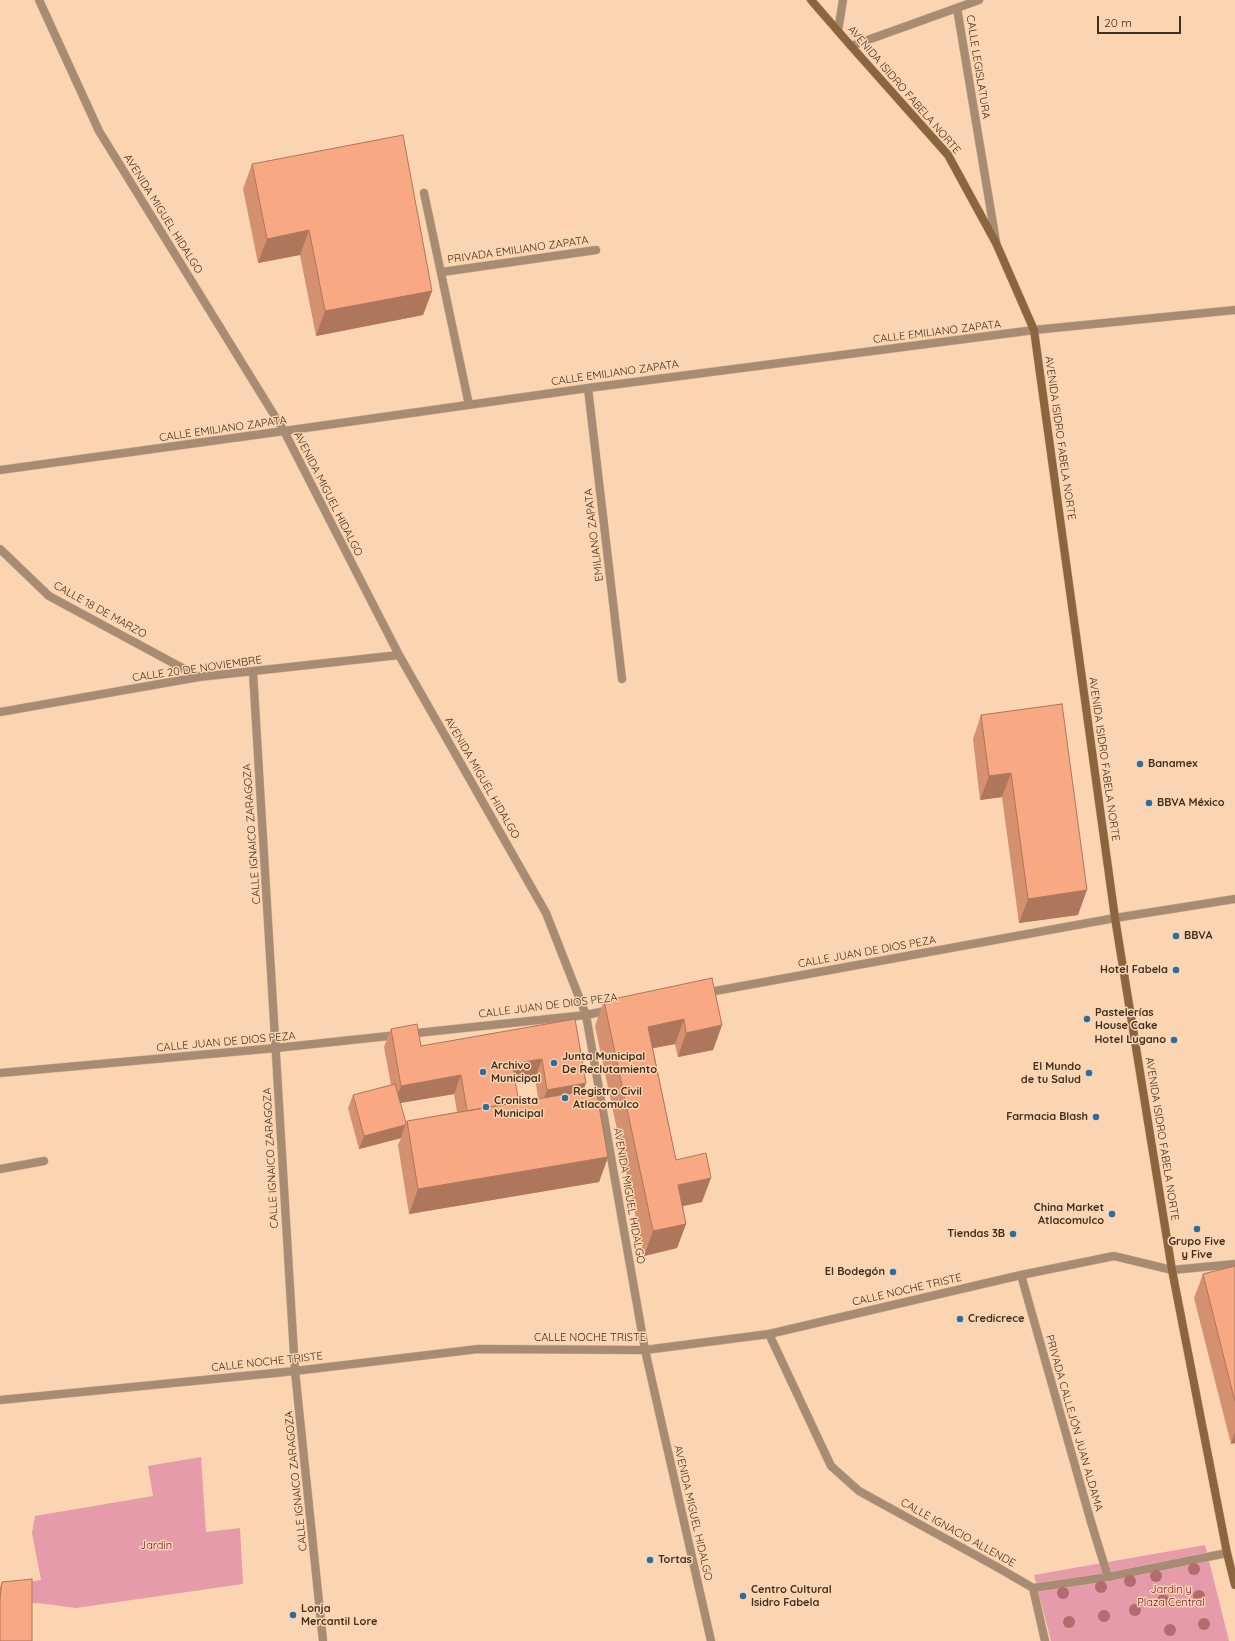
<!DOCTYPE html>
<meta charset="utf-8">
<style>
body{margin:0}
#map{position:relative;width:1235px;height:1641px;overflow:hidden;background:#fbd5b1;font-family:Quicksand,sans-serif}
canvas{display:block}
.scale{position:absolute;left:1097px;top:16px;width:84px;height:18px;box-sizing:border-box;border:2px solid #3e2f21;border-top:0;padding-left:5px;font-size:12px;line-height:14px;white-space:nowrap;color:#3e2f21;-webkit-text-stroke:3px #fbd5b1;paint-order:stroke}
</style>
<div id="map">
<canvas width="1235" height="1641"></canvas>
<div class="scale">20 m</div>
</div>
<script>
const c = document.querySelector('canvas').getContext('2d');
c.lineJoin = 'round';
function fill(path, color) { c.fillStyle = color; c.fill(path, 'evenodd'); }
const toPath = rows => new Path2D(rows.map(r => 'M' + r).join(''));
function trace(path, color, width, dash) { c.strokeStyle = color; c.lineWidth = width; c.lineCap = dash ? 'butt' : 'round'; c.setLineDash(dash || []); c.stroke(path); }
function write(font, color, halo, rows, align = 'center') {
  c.font = font + ' Quicksand,sans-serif'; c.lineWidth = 3; c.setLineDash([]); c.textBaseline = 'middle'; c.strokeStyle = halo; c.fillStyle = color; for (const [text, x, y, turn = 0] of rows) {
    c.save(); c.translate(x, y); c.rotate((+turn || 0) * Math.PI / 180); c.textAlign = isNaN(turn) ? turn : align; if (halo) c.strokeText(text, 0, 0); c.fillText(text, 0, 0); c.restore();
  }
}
fill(toPath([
 [201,1457,206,1532,240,1528,243,1584,76,1608,38,1603,15,1604,14,1584,41,1580,32,1533,35,1516,153,1496,148,1466],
 [1205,1545,1229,1641,1051,1641,1034,1575]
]), '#e69bab');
const pedestrian = toPath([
 [1091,1522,1108,1577],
 [997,1567,1033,1588,1108,1577,1227,1553]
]);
const minor = toPath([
 [39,0,99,131,284,431,399,655,546,913,586,1015,645,1350,711,1641],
 [957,8,996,242],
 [838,31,843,0],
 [851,46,979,0],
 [424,193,469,405],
 [442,272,596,250],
 [588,388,622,679],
 [0,470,284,431,588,388,1034,330,1235,310],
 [0,549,49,596,199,677],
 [253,672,295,1371,323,1641],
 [0,712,199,677,399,655],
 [704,993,1115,918,1235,899],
 [0,1073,276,1048,586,1015,610,1010],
 [0,1169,44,1161],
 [1021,1275,1091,1522],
 [769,1334,831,1466,859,1491,997,1567],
 [0,1400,295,1371,478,1349,645,1350,769,1334,1021,1275,1114,1256,1172,1270,1235,1264],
 [1033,1588,1045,1641]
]);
const secondary = toPath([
 [811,0,851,46,948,155,996,243,1034,330,1115,918,1172,1270,1227,1553,1235,1585]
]);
trace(pedestrian, '#d5b494', 9);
trace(minor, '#d5b494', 9);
trace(secondary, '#d5b494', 9);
trace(pedestrian, '#a78c73', 8);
trace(minor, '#a78c73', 8);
trace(secondary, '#8c653e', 8);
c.fillStyle = '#b56a6f';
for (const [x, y] of [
 [1194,1569],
 [1156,1576],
 [1130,1581],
 [1101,1587],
 [1063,1593],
 [1199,1596],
 [1163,1600],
 [1135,1610],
 [1104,1616],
 [1069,1622],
 [1204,1624],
 [1170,1630]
]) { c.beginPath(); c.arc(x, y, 6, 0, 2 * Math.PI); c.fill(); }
fill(toPath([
 [252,164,432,291,423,315,316,336,300,255,258,263,243,189],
 [1062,704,1078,915,1019,923,1002,797,980,800,973,739,981,715],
 [604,1001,722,1025,713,1050,678,1057,675,1044,653,1048,676,1160,702,1202,683,1206,686,1224,677,1248,644,1256,595,1026],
 [575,1019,586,1083,583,1091,608,1157,599,1182,409,1214,398,1145,401,1138,359,1149,348,1108,353,1095,391,1085,384,1047,391,1029,421,1046],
 [535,1078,538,1098,519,1102,515,1081],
 [454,1094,457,1112,407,1121,406,1123,400,1103],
 [1235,1266,1235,1443,1231,1444,1194,1298,1203,1274],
 [2,1582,0,1641,0,1587]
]), '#d59070');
fill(toPath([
 [309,230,300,255,258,263,267,239],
 [432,291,423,315,316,336,325,311],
 [1011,773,1002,797,980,800,989,776],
 [1087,890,1078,915,1019,923,1028,899],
 [684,1019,675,1044,639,1051,648,1027],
 [722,1025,713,1050,678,1057,686,1033],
 [542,1059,535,1078,505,1083,512,1064],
 [461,1075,454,1094,394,1104,401,1086],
 [586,1083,579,1102,540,1109,547,1090],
 [405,1125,401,1138,359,1149,364,1136],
 [608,1157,599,1182,409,1214,418,1189],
 [711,1178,702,1202,669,1209,678,1185],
 [686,1224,677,1248,644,1256,653,1231],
 [1235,1432,1235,1443,1231,1444]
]), '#ae765b');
const building = toPath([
 [403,135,432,291,325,311,309,230,267,239,252,164,403,135],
 [1062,704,1087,890,1028,899,1011,773,989,776,981,715,1062,704],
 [712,978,722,1025,686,1033,684,1019,648,1027,676,1160,706,1153,711,1178,678,1185,686,1224,653,1231,604,1001,712,978],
 [575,1019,586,1083,547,1090,542,1059,512,1064,519,1102,467,1111,461,1075,401,1086,391,1029,417,1024,421,1046,575,1019],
 [395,1084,406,1123,405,1125,364,1136,353,1095,395,1084],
 [596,1089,608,1157,418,1189,407,1121,596,1089],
 [1235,1266,1235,1402,1203,1274,1235,1266],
 [32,1579,32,1641,0,1641,0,1599,2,1582,32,1579]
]);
fill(building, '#f8a882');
trace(building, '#ae765b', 1);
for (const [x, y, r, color] of [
 [1140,764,4,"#296ea3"],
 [1149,803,4,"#296ea3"],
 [1176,936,4,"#296ea3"],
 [1176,970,4,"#296ea3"],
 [1087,1019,4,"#296ea3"],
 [1174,1040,4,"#296ea3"],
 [554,1063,4,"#296ea3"],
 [483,1072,4,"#296ea3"],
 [1089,1073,4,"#296ea3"],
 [565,1098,4,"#296ea3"],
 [486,1107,4,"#296ea3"],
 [1096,1117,4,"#296ea3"],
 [1112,1214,4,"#296ea3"],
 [1197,1229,4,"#296ea3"],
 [1013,1234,4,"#296ea3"],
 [893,1272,4,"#296ea3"],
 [960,1319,4,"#296ea3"],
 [650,1560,4,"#296ea3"],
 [743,1596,4,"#296ea3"],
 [293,1615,4,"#296ea3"]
]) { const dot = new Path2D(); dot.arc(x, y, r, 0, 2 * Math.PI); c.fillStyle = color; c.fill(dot); trace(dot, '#fbd5b1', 1.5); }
write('11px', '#3e2f21', '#fbd5b1', [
 ["CALLE LEGISLATURA",978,67,81],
 ["AVENIDA ISIDRO FABELA NORTE",904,90,49],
 ["AVENIDA MIGUEL HIDALGO",163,214,58],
 ["PRIVADA EMILIANO ZAPATA",518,250,-8],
 ["CALLE EMILIANO ZAPATA",937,332,-7],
 ["CALLE EMILIANO ZAPATA",615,373,-8],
 ["CALLE EMILIANO ZAPATA",223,429,-8],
 ["AVENIDA ISIDRO FABELA NORTE",1060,438,82],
 ["AVENIDA MIGUEL HIDALGO",328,494,63],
 ["EMILIANO ZAPATA",594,535,-97],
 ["CALLE 18 DE MARZO",100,610,29],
 ["CALLE 20 DE NOVIEMBRE",197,669,-8],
 ["AVENIDA ISIDRO FABELA NORTE",1104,759,82],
 ["AVENIDA MIGUEL HIDALGO",482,778,60],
 ["CALLE IGNAICO ZARAGOZA",252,834,-94],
 ["CALLE JUAN DE DIOS PEZA",867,952,-10],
 ["CALLE JUAN DE DIOS PEZA",548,1006,-7],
 ["CALLE JUAN DE DIOS PEZA",226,1042,-5],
 ["AVENIDA ISIDRO FABELA NORTE",1162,1139,81],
 ["CALLE IGNAICO ZARAGOZA",271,1158,-93],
 ["AVENIDA MIGUEL HIDALGO",629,1196,80],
 ["CALLE NOCHE TRISTE",907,1290,-13],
 ["CALLE NOCHE TRISTE",590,1338],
 ["CALLE NOCHE TRISTE",267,1362,-6],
 ["PRIVADA CALLEJÓN JUAN ALDAMA",1074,1423,74],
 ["CALLE IGNAICO ZARAGOZA",296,1481,-96],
 ["AVENIDA MIGUEL HIDALGO",693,1513,77],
 ["CALLE IGNACIO ALLENDE",958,1533,29]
]);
write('bold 11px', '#3e2f21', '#fbd5b1', [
 ["Banamex",1148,764],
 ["BBVA México",1157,803],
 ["BBVA",1184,936],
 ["Hotel Fabela",1168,970,"right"],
 ["Pastelerías",1095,1013],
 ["House Cake",1095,1026],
 ["Hotel Lugano",1166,1040,"right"],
 ["Junta Municipal",562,1057],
 ["De Reclutamiento",562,1070],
 ["Archivo",491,1066],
 ["Municipal",491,1079],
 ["El Mundo",1081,1067,"right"],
 ["de tu Salud",1081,1080,"right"],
 ["Registro Civil",573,1092],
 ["Atlacomulco",573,1105],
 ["Cronista",494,1101],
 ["Municipal",494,1114],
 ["Farmacia Blash",1088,1117,"right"],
 ["China Market",1104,1208,"right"],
 ["Atlacomulco",1104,1221,"right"],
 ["Tiendas 3B",1005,1234,"right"],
 ["Grupo Five",1197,1242,"center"],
 ["y Five",1197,1255,"center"],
 ["El Bodegón",885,1272,"right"],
 ["Credicrece",968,1319],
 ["Tortas",658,1560],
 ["Centro Cultural",751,1590],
 ["Isidro Fabela",751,1603],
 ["Lonja",301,1609],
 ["Mercantil Lore",301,1622]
], 'left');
write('11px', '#7b1339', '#fbd5b1', [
 ["Jardin",156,1546],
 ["Jardin y",1171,1590],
 ["Plaza Central",1171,1603]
]);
</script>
